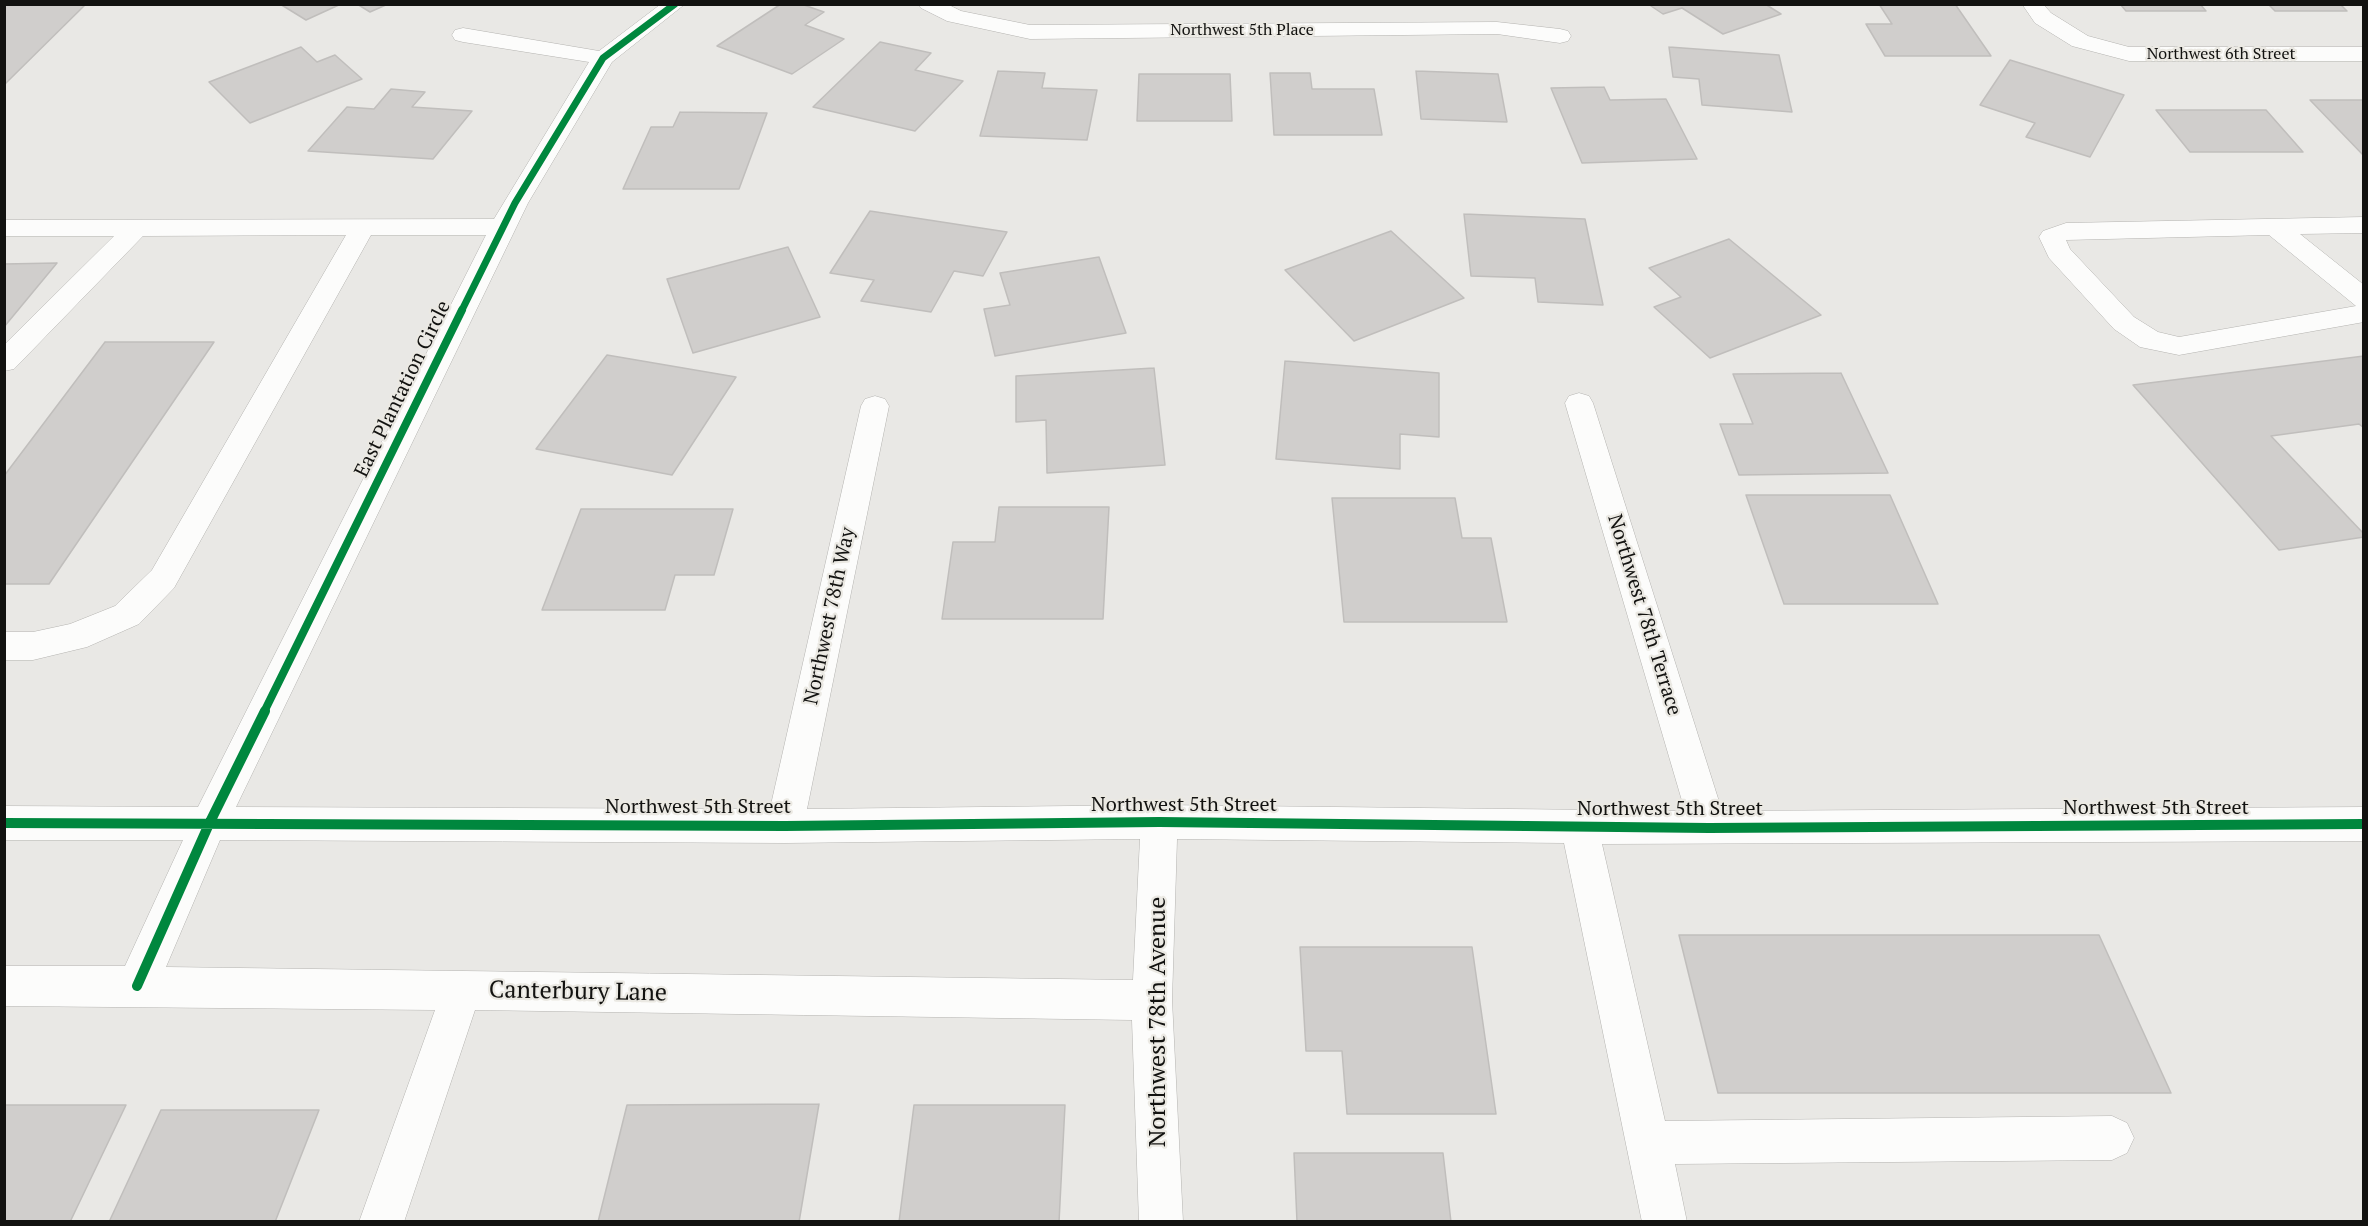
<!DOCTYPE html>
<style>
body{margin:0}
#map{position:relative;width:2368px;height:1226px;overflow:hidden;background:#e9e8e5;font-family:"PT Serif",serif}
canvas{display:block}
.frame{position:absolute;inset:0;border:6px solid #121210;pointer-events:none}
</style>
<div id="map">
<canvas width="2368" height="1226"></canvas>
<div class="frame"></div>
</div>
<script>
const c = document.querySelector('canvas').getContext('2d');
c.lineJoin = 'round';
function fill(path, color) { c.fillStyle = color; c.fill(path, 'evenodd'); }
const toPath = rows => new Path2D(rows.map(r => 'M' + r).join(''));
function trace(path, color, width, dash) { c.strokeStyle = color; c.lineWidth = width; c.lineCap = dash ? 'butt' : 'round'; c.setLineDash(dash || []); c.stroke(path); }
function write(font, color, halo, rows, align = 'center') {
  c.font = font + ' "PT Serif",serif'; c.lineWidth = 4.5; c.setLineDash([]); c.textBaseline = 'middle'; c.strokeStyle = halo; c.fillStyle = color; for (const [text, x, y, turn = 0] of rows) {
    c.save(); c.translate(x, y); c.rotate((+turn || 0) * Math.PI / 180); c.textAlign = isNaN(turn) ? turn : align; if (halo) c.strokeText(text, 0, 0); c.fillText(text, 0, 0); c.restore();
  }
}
const building = toPath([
 [4,4,86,4,4,85,4,4],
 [280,4,341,4,306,20,280,4],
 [357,4,388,4,370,12,357,4],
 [781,4,801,4,824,12,805,25,844,39,792,74,717,46,781,4],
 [1648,4,1765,4,1781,14,1723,34,1682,8,1663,14,1648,4],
 [1879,4,1955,4,1991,56,1885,56,1866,24,1892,24,1879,4],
 [2120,4,2200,4,2206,11,2126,11,2120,4],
 [2268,4,2340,4,2347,11,2275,11,2268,4],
 [880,42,931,53,915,70,963,81,915,131,813,107,880,42],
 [301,47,317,62,335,55,362,79,250,123,209,82,301,47],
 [1669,47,1779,55,1792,112,1702,105,1699,79,1673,77,1669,47],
 [2010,60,2124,95,2090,157,2026,137,2035,123,1980,105,2010,60],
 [998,71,1045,73,1042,88,1097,90,1087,140,980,136,998,71],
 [1416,71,1498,74,1507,122,1421,119,1416,71],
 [1270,73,1310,73,1312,89,1374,89,1382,135,1274,135,1270,73],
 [1139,74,1230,74,1232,121,1137,121,1139,74],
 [1604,87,1610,100,1666,99,1697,159,1582,163,1551,88,1604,87],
 [391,89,425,92,412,107,472,111,433,159,308,151,347,107,374,109,391,89],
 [2310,100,2364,100,2364,156,2310,100],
 [2156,110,2266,110,2303,152,2190,152,2156,110],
 [680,112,767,113,739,189,623,189,651,127,673,127,680,112],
 [870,211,1007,232,983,276,954,271,931,312,861,301,874,280,830,273,870,211],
 [1464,214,1585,219,1603,305,1538,302,1535,278,1471,276,1464,214],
 [1391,231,1464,298,1354,341,1285,270,1391,231],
 [1729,239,1821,315,1710,358,1654,307,1681,297,1649,268,1729,239],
 [788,247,820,317,693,353,667,279,788,247],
 [1099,257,1126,333,995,356,984,309,1010,305,1000,273,1099,257],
 [57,263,4,327,4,264,57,263],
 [105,342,214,342,49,584,4,584,4,476,105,342],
 [607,355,736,377,672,475,536,449,607,355],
 [2364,356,2364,428,2359,424,2271,436,2364,534,2364,537,2279,550,2133,385,2364,356],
 [1285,361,1439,373,1439,437,1400,434,1400,469,1276,459,1285,361],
 [1154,368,1165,465,1047,473,1046,420,1016,422,1016,376,1154,368],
 [1841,373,1888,473,1739,475,1720,424,1753,424,1733,374,1841,373],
 [1746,495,1890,495,1938,604,1784,604,1746,495],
 [1332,498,1455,498,1462,538,1491,538,1507,622,1344,622,1332,498],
 [999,507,1109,507,1103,619,942,619,953,542,995,542,999,507],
 [581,509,733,509,714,575,675,575,665,610,542,610,581,509],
 [1679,935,2099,935,2171,1093,1718,1093,1679,935],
 [1300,947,1472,947,1496,1114,1347,1114,1342,1051,1306,1051,1300,947],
 [819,1104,799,1222,598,1222,627,1105,819,1104],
 [4,1105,126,1105,70,1222,4,1222,4,1105],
 [914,1105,1065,1105,1059,1222,899,1222,914,1105],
 [161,1110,319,1110,275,1222,109,1222,161,1110],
 [1294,1153,1443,1153,1451,1222,1297,1222,1294,1153]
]);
fill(building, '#d0cecc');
trace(building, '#c0bebc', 1.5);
const minor = toPath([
 [661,4,685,4,612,62,528,203,236,807,770,809,861,406,865,399,875,396,885,399,889,406,807,809,1159,805,1685,811,1565,403,1569,396,1579,393,1589,396,1593,403,1722,811,2364,807,2364,841,1602,844,1665,1121,2112,1116,2127,1123,2134,1138,2127,1153,2112,1160,1675,1164,1687,1222,1642,1222,1564,843,1177,839,1172,1000,1183,1222,1139,1222,1132,1020,475,1010,404,1222,359,1222,435,1010,4,1006,4,966,125,966,183,840,4,840,4,806,198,807,486,235,371,235,174,588,139,624,87,647,33,660,4,660,4,632,33,632,70,624,115,606,152,570,346,235,143,236,14,369,4,371,4,345,114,236,4,236,4,220,494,219,589,62,463,42,455,40,452,35,455,30,463,28,599,51,661,4],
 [1140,839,1133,980,166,967,220,840,785,843,1140,839],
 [918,4,947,4,961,11,1030,25,1497,22,1560,29,1568,31,1571,36,1568,41,1560,43,1497,34,1030,39,947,21,921,8,918,4],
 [2022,4,2043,4,2051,13,2088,36,2129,47,2364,47,2364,61,2129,61,2072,46,2035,23,2022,4],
 [2364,217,2364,233,2300,234,2364,285,2364,322,2179,355,2140,347,2114,329,2049,258,2039,237,2043,231,2066,223,2364,217],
 [2269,235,2356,306,2179,337,2158,332,2134,317,2070,249,2066,240,2269,235]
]);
trace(minor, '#b4b3b0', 1);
fill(minor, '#fcfcfb');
trace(toPath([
 [461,312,515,203,603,58,675,4]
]), '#00873e', 7);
trace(toPath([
 [264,712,462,310]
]), '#00873e', 8);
trace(toPath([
 [4,823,785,826,1159,822,1709,828,2364,824],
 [137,986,209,824,265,711]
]), '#00873e', 10);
write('16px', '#121210', '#ebe9e3', [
 ["Northwest 5th Place",1242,30],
 ["Northwest 6th Street",2221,54]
]);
write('20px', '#121210', '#ebe9e3', [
 ["East Plantation Circle",403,389,-64],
 ["Northwest 78th Terrace",1644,615,73],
 ["Northwest 78th Way",830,616,-78],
 ["Northwest 5th Street",1184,805],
 ["Northwest 5th Street",698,807],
 ["Northwest 5th Street",2156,808],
 ["Northwest 5th Street",1670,809]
]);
write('24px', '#121210', '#ebe9e3', [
 ["Canterbury Lane",578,992,1],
 ["Northwest 78th Avenue",1158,1022,-90]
]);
</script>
